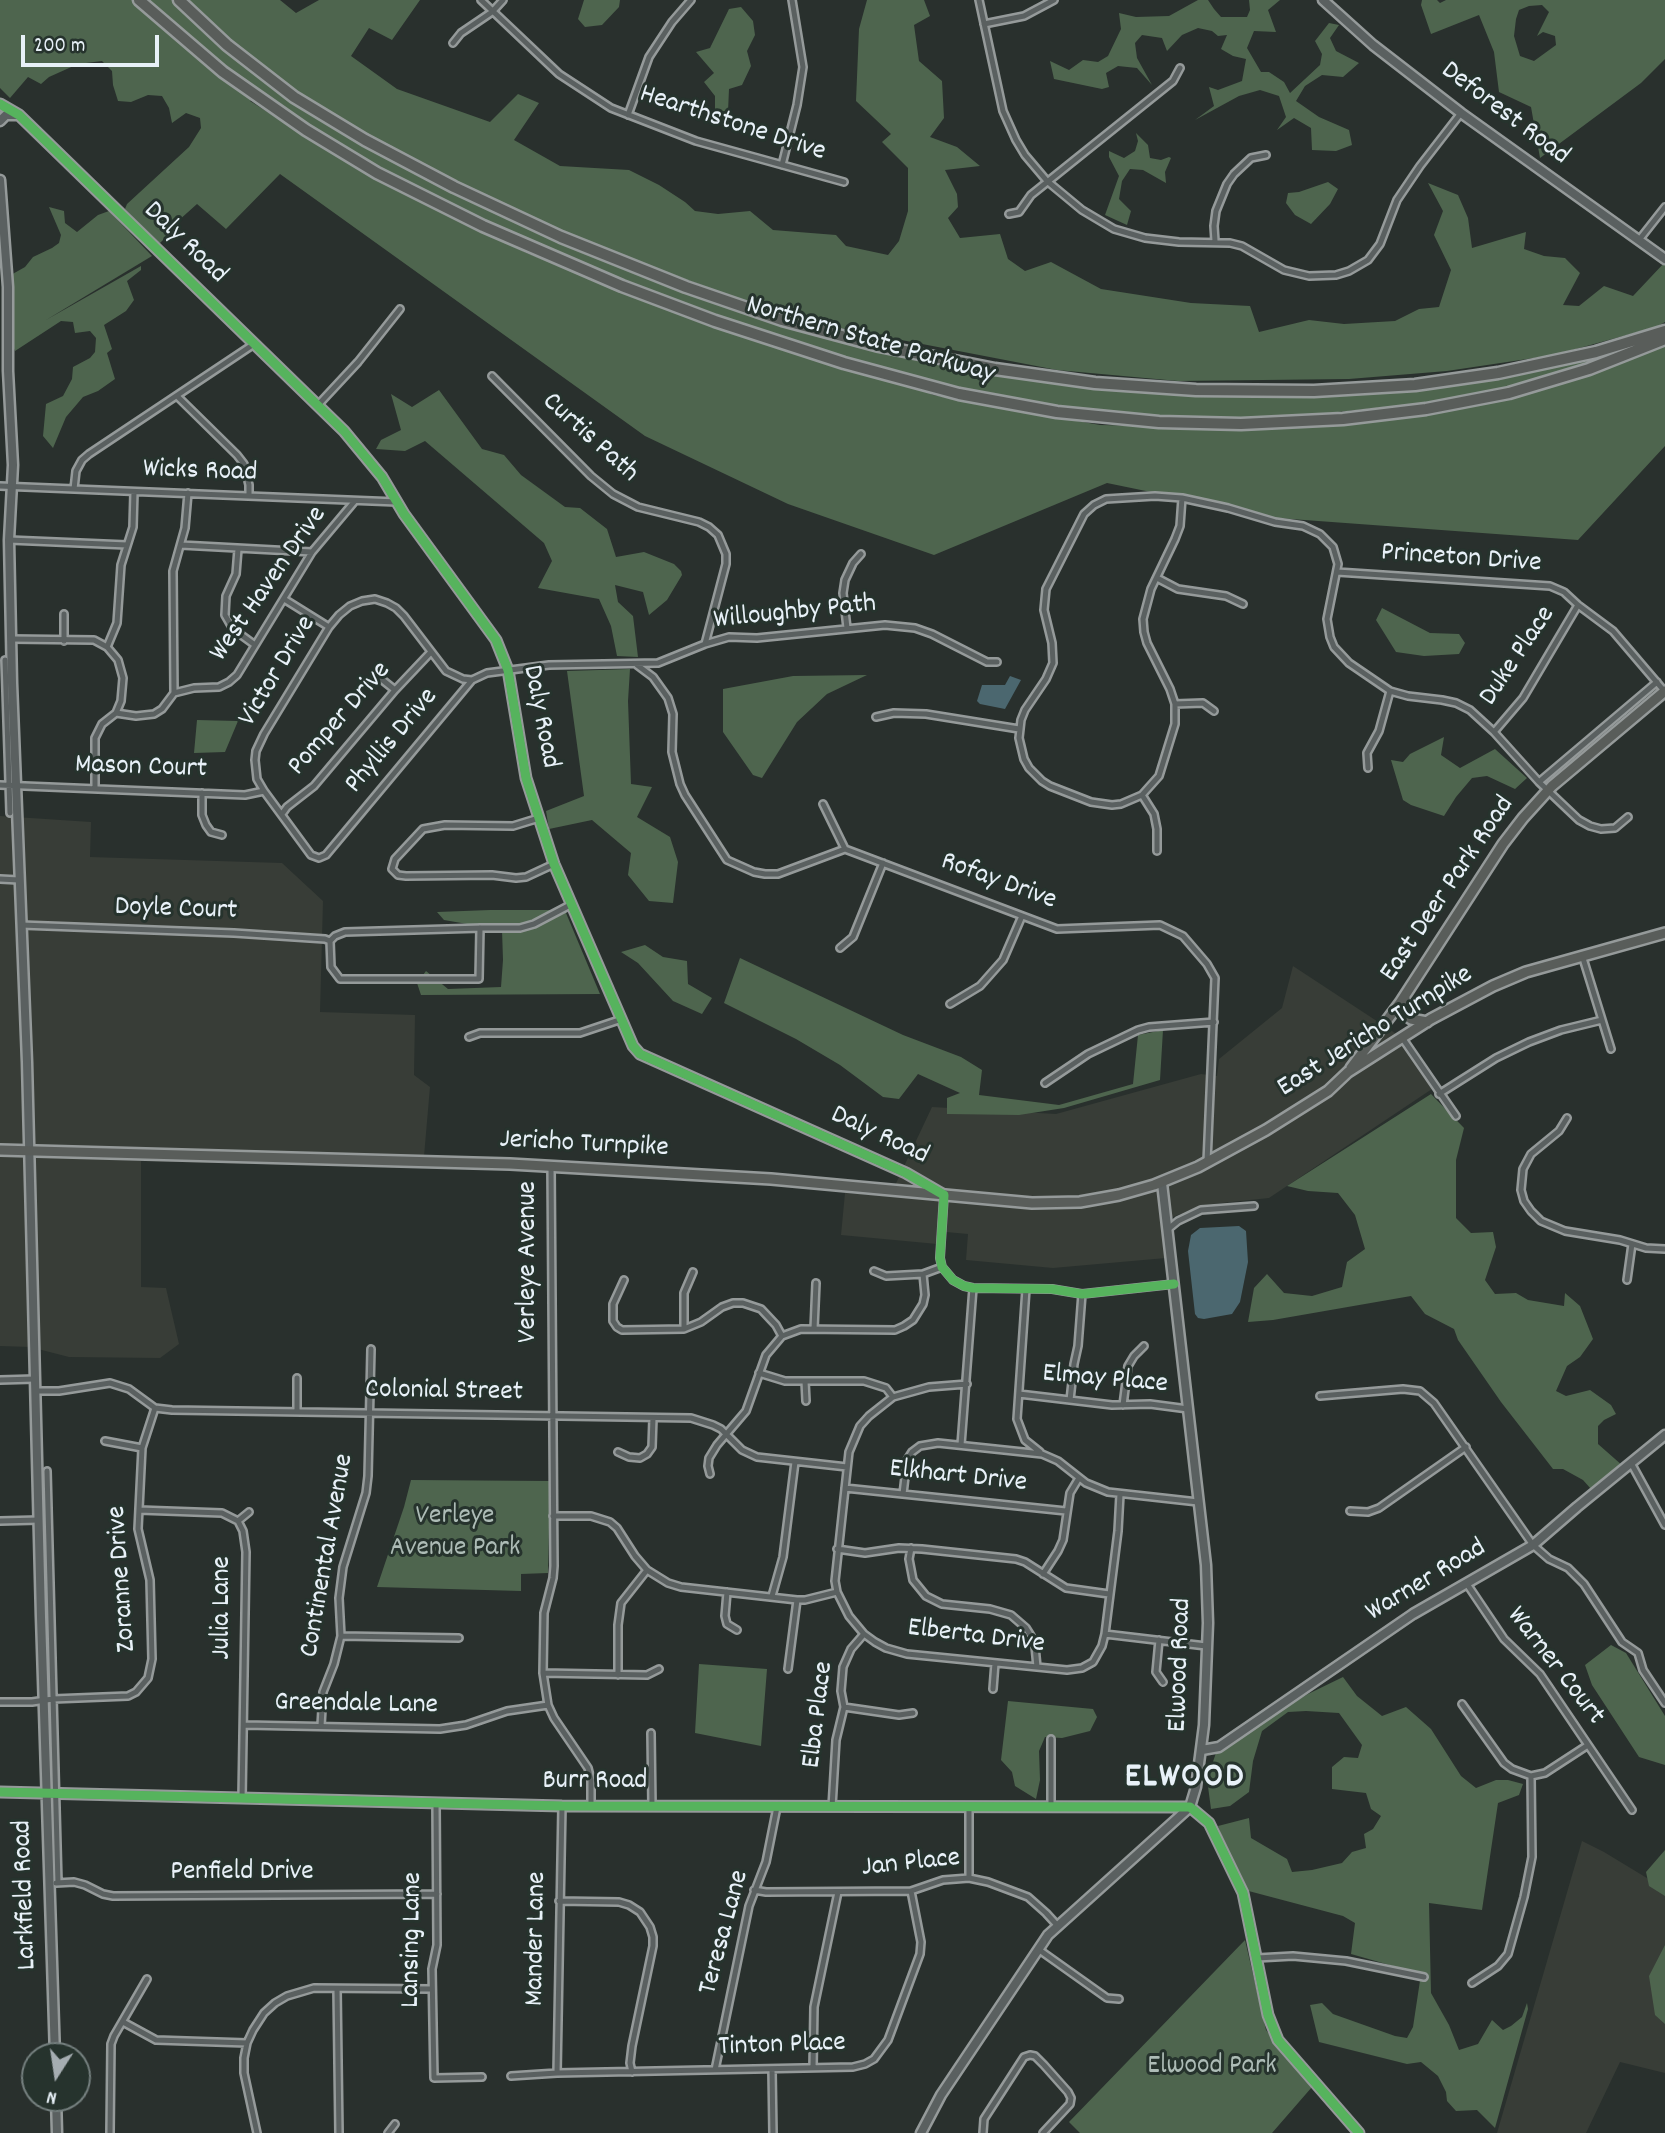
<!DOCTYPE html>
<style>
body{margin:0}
#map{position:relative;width:1665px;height:2133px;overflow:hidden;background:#29302d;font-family:Dekko,sans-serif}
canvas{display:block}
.north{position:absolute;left:21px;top:2042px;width:70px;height:70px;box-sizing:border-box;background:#26332d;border:2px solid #747f7e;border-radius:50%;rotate:192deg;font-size:19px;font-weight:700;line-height:28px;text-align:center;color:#e8f1f8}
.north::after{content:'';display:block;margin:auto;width:24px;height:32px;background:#a5adb1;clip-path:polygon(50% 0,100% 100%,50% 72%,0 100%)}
.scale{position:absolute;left:21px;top:35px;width:138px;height:32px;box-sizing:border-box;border:4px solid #e8f1f8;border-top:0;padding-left:9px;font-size:21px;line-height:24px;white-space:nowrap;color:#e8f1f8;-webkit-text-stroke:5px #26332d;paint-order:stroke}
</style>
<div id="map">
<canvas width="1665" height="2133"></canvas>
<div class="north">N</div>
<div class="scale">200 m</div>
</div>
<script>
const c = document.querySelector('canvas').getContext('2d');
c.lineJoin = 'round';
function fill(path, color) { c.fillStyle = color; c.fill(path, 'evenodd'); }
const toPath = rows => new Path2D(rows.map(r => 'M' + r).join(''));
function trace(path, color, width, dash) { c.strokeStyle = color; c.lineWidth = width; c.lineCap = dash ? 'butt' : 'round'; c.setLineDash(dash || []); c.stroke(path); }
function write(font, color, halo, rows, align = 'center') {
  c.font = font + ' Dekko,sans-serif'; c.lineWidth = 6; c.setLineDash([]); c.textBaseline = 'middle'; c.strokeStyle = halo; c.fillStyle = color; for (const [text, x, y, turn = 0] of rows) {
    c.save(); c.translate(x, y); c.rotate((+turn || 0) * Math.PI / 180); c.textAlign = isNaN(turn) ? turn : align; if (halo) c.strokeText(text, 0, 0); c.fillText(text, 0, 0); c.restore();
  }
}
fill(toPath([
 [0,816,91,822,90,857,282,863,323,901,320,1012,415,1015,414,1075,430,1087,423,1168,141,1161,141,1287,166,1288,179,1344,160,1358,69,1357,30,1347,0,1346],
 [1293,966,1395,1033,1432,1089,1269,1198,1203,1205,1163,1221,1166,1258,1053,1268,966,1260,968,1234,946,1232,937,1244,841,1235,845,1193,890,1196,932,1107,1056,1114,1201,1074,1217,1076,1219,1059,1282,1008],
 [1582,1841,1604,1852,1665,1889,1665,2073,1620,2062,1586,2133,1497,2133]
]), '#383d37');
fill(toPath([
 [0,0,133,0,171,34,253,98,250,101,325,148,452,217,529,254,783,350,857,373,919,388,933,395,1100,425,1275,429,1365,423,1462,408,1590,373,1665,345,1665,446,1578,540,1277,518,1107,483,934,555,788,504,645,436,280,174,226,229,197,204,168,230,168,235,160,243,156,241,125,209,127,204,189,147,201,128,200,118,186,113,172,123,169,108,162,96,148,95,131,102,118,101,113,85,112,71,102,61,78,64,49,77,41,84,28,77,10,98,0,88],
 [145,0,178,0,308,108,591,252,880,349,1137,389,1392,389,1658,337,1624,352,1549,378,1455,400,1260,420,1194,419,1135,415,998,398,838,357,772,336,633,285,472,217,401,180,303,123,234,76],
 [187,0,280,0,296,13,319,0,420,0,392,40,369,28,351,56,397,89,490,122,518,94,539,103,514,140,560,166,629,170,659,185,685,202,695,211,718,214,750,211,773,230,836,235,846,246,888,255,899,241,908,211,908,168,882,142,891,134,856,101,859,29,867,0,924,0,930,16,914,25,919,61,942,81,944,118,930,137,957,147,980,166,945,170,957,194,958,207,948,218,960,238,1000,234,1008,259,1025,271,1051,262,1101,289,1191,303,1250,306,1259,332,1309,320,1344,324,1395,321,1419,309,1439,307,1451,270,1434,235,1443,211,1428,183,1458,195,1468,218,1472,248,1526,232,1524,249,1544,256,1565,258,1580,273,1563,305,1579,306,1604,286,1633,296,1665,262,1665,322,1656,327,1554,355,1447,371,1349,379,1178,381,1057,370,834,327,754,305,592,244,534,219,355,131,302,97,257,63],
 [584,0,620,0,619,7,602,25,585,27,578,19],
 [1198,0,1208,0,1214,9,1221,17,1247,17,1250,10,1249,0,1280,0,1268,10,1276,32,1254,31,1247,48,1261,72,1269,72,1284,82,1290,93,1320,65,1322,54,1315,41,1329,23,1339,25,1330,38,1336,51,1359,63,1343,77,1322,75,1305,86,1296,101,1319,117,1349,130,1352,145,1336,151,1312,150,1311,128,1294,118,1277,130,1286,117,1279,96,1260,90,1239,96,1195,120,1214,106,1209,87,1218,90,1242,81,1246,59,1233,56,1221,49,1227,35,1218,36,1212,31,1198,28,1182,35,1167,51,1162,38,1142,35,1135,43,1137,58,1152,85,1137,68,1118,66,1106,73,1109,87,1102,89,1054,79,1050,61,1069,70,1083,60,1098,62,1108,56,1121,29,1119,13,1136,17,1169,16],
 [1422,0,1437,0,1440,3,1446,0,1665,0,1665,59,1641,83,1540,158,1531,107,1499,92,1494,52,1479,15,1431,34,1421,5],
 [1542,5,1549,12,1537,36,1543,32,1555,36,1556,45,1534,61,1520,56,1514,36,1516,19,1519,10,1529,6],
 [741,7,753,21,755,35,747,51,751,66,742,85,729,89,728,112,724,118,715,117,715,96,704,82,714,73,696,52,710,48,729,9],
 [1136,133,1148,145,1150,158,1161,160,1169,157,1171,158,1165,172,1166,183,1143,170,1130,169,1122,181,1119,199,1131,211,1127,225,1105,215,1119,176,1109,157,1109,151,1124,158,1135,151,1138,141],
 [1328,182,1338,189,1330,204,1311,224,1295,215,1286,203,1288,193,1299,192],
 [49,207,64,211,65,223,77,232,98,215,109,211,152,256,46,320,141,266,141,270,127,281,134,300,126,311,104,325,112,349,107,353,115,379,98,391,83,397,66,417,53,448,43,436,46,404,63,396,72,379,73,367,90,358,95,352,96,338,90,331,75,333,73,322,61,321,15,351,11,341,9,276,25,267,33,257,52,248,59,243,61,235],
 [439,390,482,449,504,455,521,475,565,507,580,508,607,529,616,557,644,552,674,564,681,571,682,575,667,600,649,615,643,592,615,585,618,602,633,616,638,657,617,656,611,626,599,599,538,588,552,561,544,543,425,441,405,451,376,449,381,440,401,430,391,394,412,407],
 [1382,608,1430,633,1459,634,1465,643,1459,654,1424,656,1396,652,1376,620],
 [630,669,628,701,631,784,652,787,637,817,670,837,678,862,673,903,649,901,628,875,631,853,592,820,549,829,546,811,584,796,567,671],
 [867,675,827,694,797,722,762,778,753,775,723,732,723,689,793,676],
 [197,720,238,721,225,752,194,753],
 [1444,737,1441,755,1460,768,1495,749,1527,778,1515,789,1487,776,1472,778,1456,797,1444,816,1411,805,1403,800,1391,760,1403,762,1410,754],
 [490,910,553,910,566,913,600,994,421,995,417,983,426,971,448,989,501,987,503,960,502,930,444,920,437,912],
 [645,945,663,957,687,961,688,984,712,998,702,1014,673,1001,638,963,621,952],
 [740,958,903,1035,961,1057,982,1070,979,1095,1059,1105,1133,1084,1138,1035,1163,1030,1160,1080,1064,1108,1019,1115,947,1114,947,1098,960,1093,918,1074,899,1099,883,1097,840,1065,796,1039,724,1003],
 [1431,1094,1464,1128,1456,1160,1456,1218,1471,1233,1493,1232,1496,1247,1485,1280,1495,1294,1516,1293,1528,1300,1564,1306,1565,1293,1580,1306,1593,1339,1580,1357,1567,1366,1556,1391,1566,1396,1590,1390,1611,1405,1616,1414,1604,1420,1598,1426,1598,1444,1623,1466,1591,1489,1583,1480,1563,1469,1553,1469,1501,1402,1458,1340,1454,1329,1425,1314,1411,1296,1273,1320,1248,1322,1254,1288,1267,1274,1284,1293,1312,1296,1342,1287,1347,1262,1365,1249,1355,1215,1338,1193,1308,1191,1287,1186],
 [411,1480,550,1481,548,1573,521,1574,521,1591,377,1587,404,1507],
 [1611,1645,1626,1653,1665,1716,1665,1765,1639,1757,1592,1685,1585,1665],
 [699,1664,767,1669,761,1746,695,1733],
 [1343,1677,1357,1696,1382,1716,1406,1707,1431,1729,1461,1776,1476,1788,1496,1780,1508,1780,1523,1784,1519,1795,1498,1803,1482,1910,1429,1903,1431,1993,1449,2025,1459,2050,1478,2044,1492,2020,1503,2030,1511,2026,1522,2017,1527,2003,1528,2009,1495,2128,1477,2110,1456,2111,1447,2101,1446,2092,1438,2076,1421,2062,1407,2064,1319,2042,1310,2005,1322,2003,1333,2014,1395,2036,1407,2038,1413,2027,1421,1974,1351,1954,1355,1923,1343,1916,1241,1889,1218,1826,1249,1818,1251,1838,1287,1859,1292,1872,1312,1870,1342,1863,1352,1852,1366,1848,1364,1834,1373,1829,1381,1816,1371,1809,1366,1793,1332,1789,1332,1767,1344,1757,1358,1758,1362,1745,1339,1713,1306,1711,1288,1712,1262,1731,1253,1761,1249,1792,1230,1806,1211,1809,1207,1779,1216,1753,1269,1717,1308,1694],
 [1008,1701,1093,1709,1097,1717,1090,1731,1062,1738,1045,1737,1039,1751,1040,1780,1036,1799,1015,1786,1012,1772,1001,1760],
 [1665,1850,1665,1896,1649,1886,1646,1872],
 [1245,1940,1266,2030,1312,2087,1272,2133,1080,2133,1069,2122],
 [1665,1945,1665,2024,1655,2015,1649,1976]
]), '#4e654e');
fill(toPath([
 [1010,676,1021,680,1005,709,980,704,977,701,982,685,1005,685],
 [1239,1226,1246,1231,1248,1262,1240,1302,1232,1314,1204,1319,1198,1318,1195,1314,1188,1251,1191,1235,1200,1228]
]), '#4b676f');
const street = toPath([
 [481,0,559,74,611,108,696,141,844,182],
 [979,0,1003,111,1016,140,1025,155,1047,181,1082,210,1114,229,1145,238,1179,242,1230,243,1242,246,1284,270,1309,276,1336,275,1349,271,1368,260,1380,244,1397,200,1420,166,1461,113],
 [984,24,1024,16,1054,0],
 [453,43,461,33,492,12,503,0],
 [628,115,649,57,672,22,691,0],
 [782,165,797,105,803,67,792,0],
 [1009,214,1019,212,1031,195,1173,81,1180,68],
 [1639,240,1665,207],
 [1215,241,1214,226,1216,211,1227,184,1234,174,1251,158,1266,155],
 [492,376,591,476,613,494,638,507,699,522,709,527,718,535,726,554,726,564,705,644],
 [177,396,237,455,244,464,249,485,249,496],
 [318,405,358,362,400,309],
 [0,486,397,502],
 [74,489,76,471,82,460,89,454,254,344],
 [1182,498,1180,526,1175,539,1151,589,1143,619,1144,632,1147,643,1170,689,1175,704,1175,724,1159,776,1142,795,1121,804,1112,805,1091,802,1050,786,1042,781,1029,768,1024,759,1019,738,1021,720,1025,710,1046,679,1053,663,1052,643,1044,610,1046,589,1084,514,1094,505,1106,499,1155,496,1182,498,1228,508,1275,522,1303,526,1320,534,1333,547,1338,564,1327,619,1330,637,1334,647,1349,663,1390,691,1408,696,1442,700,1456,703,1470,710,1494,732,1539,782,1579,820,1590,826,1601,829,1615,828,1628,817],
 [9,540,127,545],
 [181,545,312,552],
 [238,549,236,574,226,596,225,615,233,629,255,645],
 [1337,572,1550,586,1564,592,1578,605,1613,631,1665,692],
 [1157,578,1178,589,1226,596,1243,604],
 [284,599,329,627],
 [847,628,843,593,845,580,853,563,861,554],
 [11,639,94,640,107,647,118,660,123,678,121,701,116,713,102,724,95,738,95,788],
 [64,641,64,614],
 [107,647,117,623,121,565,133,527,134,492],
 [5,660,10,813],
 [637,665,653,677,668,698,673,714,672,752,680,784,685,795,727,860,754,872,765,874,778,874,845,849,1057,929,1160,925,1183,936,1207,964,1215,978,1207,1162],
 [375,674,395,690],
 [472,680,463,679,446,671,404,616,396,608,387,603,375,599,362,601,350,606,339,615,329,627,264,734,256,751,255,760,257,779,264,791,311,855,319,858,326,855,472,680,487,673,549,665,658,663,705,644,729,637,757,638,885,625,915,628,932,634,987,662,997,662],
 [174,693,194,688,219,687,229,682,237,675,312,552,354,502],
 [1175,704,1203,703,1214,711],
 [116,713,136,716,154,714,162,709,174,693,173,571,185,528,188,493],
 [876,717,894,713,926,714,1019,729],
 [1494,732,1523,698,1578,605],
 [1368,768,1367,753,1379,731,1390,691],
 [1539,782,1657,682],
 [0,785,245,795,264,791],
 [202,793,202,815,206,825,211,832,222,835],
 [1142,795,1154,814,1157,829,1157,851],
 [823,804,845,849],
 [282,814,287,807,314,786,395,690,430,653],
 [539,818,513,826,445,825,423,829,395,859,392,869,398,875,406,876,492,875,516,878,526,877,554,864],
 [0,879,19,880],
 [21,925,234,933,325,939,330,941],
 [480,928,479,979,340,979,331,967,330,941,335,936,345,932,482,928,520,928,534,924,572,904],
 [840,948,853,937,883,863],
 [1582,955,1611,1049],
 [950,1004,980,986,1003,960,1022,916],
 [469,1037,480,1033,580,1033,622,1019],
 [1403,1039,1456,1116],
 [1045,1083,1088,1054,1138,1030,1149,1027,1214,1022],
 [1439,1094,1496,1058,1529,1042,1561,1030,1602,1020],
 [1567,1118,1559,1131,1531,1154,1523,1169,1521,1190,1524,1201,1531,1211,1541,1221,1565,1231,1620,1240,1646,1248,1665,1249],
 [551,1166,554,1566,553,1578,544,1613,543,1673,548,1705,554,1718,588,1768,591,1780,591,1806],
 [944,1195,940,1258,942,1267,953,1280,964,1286,973,1288,1052,1289,1082,1294,1174,1284],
 [1167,1230,1178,1221,1201,1210,1254,1206],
 [874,1271,886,1276,923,1274,942,1267],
 [624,1280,613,1304,613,1321,617,1327,622,1330,684,1329,701,1322,722,1307,733,1303,743,1303,761,1309,776,1325,782,1336],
 [1627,1280,1632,1244],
 [1026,1289,1017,1419,1025,1440,1040,1452],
 [684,1329,684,1293,693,1272],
 [814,1329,816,1283],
 [759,1373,785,1381,864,1381,886,1388,893,1397],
 [0,1380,35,1379],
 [805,1381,806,1401],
 [967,1384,929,1387,893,1397,869,1416,860,1426,849,1452,835,1581,837,1592,849,1616,864,1634,875,1642,886,1648,907,1654,1067,1670,1082,1668,1093,1662,1102,1646,1105,1634,1118,1531,1120,1494],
 [36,1391,59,1391,110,1383,129,1389,155,1408,172,1410,691,1418,713,1425,721,1429,742,1450,757,1457,847,1467],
 [1019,1394,1112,1405,1150,1404,1188,1409],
 [1320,1396,1403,1389,1420,1391,1434,1403,1533,1545,1549,1559,1568,1568,1584,1584,1622,1642,1638,1653,1643,1670,1665,1703],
 [1070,1400,1074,1364,1078,1346,1082,1294],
 [1123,1405,1128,1366,1134,1356,1144,1346],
 [297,1412,297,1378],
 [105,1441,142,1448],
 [961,1445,973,1288],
 [618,1452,629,1457,640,1458,647,1454,652,1447,653,1418],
 [1631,1463,1665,1525],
 [47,1471,58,1883],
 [710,1474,708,1466,709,1458,717,1445,746,1411,766,1355,782,1336,801,1329,895,1330,904,1326,913,1320,923,1304,925,1295,923,1274],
 [845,1488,1066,1511],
 [903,1494,907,1460,912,1452,920,1446,938,1443,1042,1454,1058,1461,1086,1483,1108,1492,1198,1502],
 [139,1510,222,1513,238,1521,243,1531,246,1552,242,1799],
 [1350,1511,1368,1512,1379,1508,1466,1447],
 [553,1516,591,1516,610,1522,617,1528,635,1556,647,1570,668,1583,681,1587,797,1600,805,1600,837,1592],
 [0,1521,39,1520],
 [238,1521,249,1512],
 [911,1548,909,1559,913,1580,926,1596,942,1604,990,1609,1011,1615,1026,1628,1031,1636,1035,1646,1037,1667],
 [837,1549,865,1553,899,1548,922,1549,1016,1559,1025,1562,1066,1588,1109,1594],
 [1043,1574,1058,1551,1063,1540,1070,1493,1079,1478],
 [1467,1584,1504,1639,1540,1674,1632,1810],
 [727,1592,725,1616,727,1624,737,1630],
 [772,1596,783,1557,795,1462],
 [1105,1634,1206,1646],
 [341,1636,459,1638],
 [1159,1640,1156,1672,1163,1682],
 [788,1669,797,1600],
 [543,1673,647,1675,659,1669],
 [618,1675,618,1625,621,1603,647,1570],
 [993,1689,995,1663],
 [0,1702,32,1702,53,1699,128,1696,136,1692,148,1678,152,1659,150,1580,138,1529,142,1448,155,1408],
 [1462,1704,1504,1763,1512,1769,1531,1776,1545,1773,1588,1745],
 [844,1707,899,1715,913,1713],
 [245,1725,440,1729,466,1725,507,1711,548,1705],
 [321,1726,323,1692,334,1664,341,1636,339,1598,343,1567,366,1493,368,1476,371,1349],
 [651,1733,652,1806],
 [436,1804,437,1945,432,1969,434,2078,482,2077],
 [1051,1806,1051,1739],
 [832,1807,836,1740,844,1707,841,1691,843,1667,851,1649,864,1634],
 [969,1807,969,1878],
 [56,1883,74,1882,85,1885,103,1894,113,1896,437,1894],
 [754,1890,766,1892,911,1891,943,1880,969,1878,988,1882,1028,1897,1046,1913,1057,1925],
 [559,1901,619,1902,629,1905,640,1912,650,1927,653,1937,653,1946,632,2046,630,2063,632,2072],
 [1038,1949,1107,1998,1119,1999],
 [1257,1958,1293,1956,1346,1961,1424,1977],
 [1472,1983,1498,1966,1508,1954,1524,1897,1532,1857,1531,1776],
 [337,1989,339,2133],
 [123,2022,156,2040,247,2043],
 [813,2068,814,2007,838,1892],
 [715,2070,749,1906,766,1862,777,1807],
 [772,2070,773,2133],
 [557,2073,562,1806],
 [511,2076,557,2073,853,2067,865,2064,874,2059,888,2040,920,1954,921,1942,911,1891],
 [110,2133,111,2044,114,2036,147,1979],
 [257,2133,244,2073,244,2058,247,2043,253,2030,264,2013,275,2003,287,1996,314,1988,432,1989],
 [388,2133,395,2124],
 [983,2133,984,2119,1024,2057,1030,2055,1035,2056,1044,2065,1068,2092,1071,2098,1070,2104,1043,2133]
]);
const secondary = toPath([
 [1323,0,1373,45,1461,113,1665,259],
 [0,104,19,115,344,431,382,477,404,514,496,640,508,670,526,778,554,864,633,1046,640,1054,906,1173,944,1195],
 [0,121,6,115,16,115],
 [0,180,8,287,8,371,13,465,9,540,12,683,27,1062,41,1617,55,2056],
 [1202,1750,1219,1747,1413,1614,1533,1545,1577,1507,1665,1435],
 [0,1792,562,1806,1190,1807,1209,1823,1243,1893,1268,2015,1278,2040,1359,2133],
 [56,2098,57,2133],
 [921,2133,941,2095,1048,1935,1190,1807,1196,1787,1204,1725,1208,1623,1206,1565,1162,1183]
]);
const primary = toPath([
 [1405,998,1405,1009,1407,1016,1411,1019,1427,1022],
 [1351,1068,1400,1003,1503,844,1523,818,1552,786,1665,691],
 [0,1150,510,1164,771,1179,1032,1203,1080,1202,1119,1195,1154,1185,1198,1167,1266,1130,1328,1091,1348,1072,1431,1019,1493,986,1526,972,1665,933]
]);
const highway = toPath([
 [139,0,223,72,306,130,377,173,483,226,622,286,715,321,844,363,959,394,1057,412,1159,422,1241,424,1343,419,1426,409,1509,393,1589,369,1665,339],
 [179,0,227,45,294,97,365,140,454,187,561,237,686,287,782,320,879,346,995,369,1095,383,1196,390,1314,391,1415,385,1498,373,1596,352,1665,331]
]);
trace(street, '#959a9a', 10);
trace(secondary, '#959a9a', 13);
trace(primary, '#959a9a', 14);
trace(highway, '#959a9a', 15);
trace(street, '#5a6060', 5);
trace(secondary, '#5a6060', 8);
trace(primary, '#595d5a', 9);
trace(highway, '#595d5a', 10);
trace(toPath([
 [0,104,19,115,344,431,382,477,404,514,496,640,508,670,526,778,554,864,633,1046,640,1054,906,1173,944,1195,940,1258,942,1267,953,1280,964,1286,973,1288,1052,1289,1082,1294,1174,1284],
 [0,1792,562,1806,1190,1807,1209,1823,1243,1893,1268,2015,1278,2040,1359,2133]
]), '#56b35d', 9);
write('28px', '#e8f1f8', '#26332d', [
 ["Deforest Road",1504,115,37],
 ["Hearthstone Drive",732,125,18],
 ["Daly Road",184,244,44],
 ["Northern State Parkway",870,342,16],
 ["Curtis Path",589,439,42],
 ["Wicks Road",200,473,2],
 ["Princeton Drive",1461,560,4],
 ["West Haven Drive",270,585,-55],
 ["Willoughby Path",795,614,-6],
 ["Duke Place",1519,657,-56],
 ["Victor Drive",279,672,-59],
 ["Daly Road",539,717,79],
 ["Pomper Drive",341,720,-49],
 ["Phyllis Drive",393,742,-50],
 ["Mason Court",141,769,2],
 ["Rofay Drive",998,883,20],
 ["East Deer Park Road",1449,890,-56],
 ["Doyle Court",176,911,2],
 ["East Jericho Turnpike",1376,1033,-32],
 ["Daly Road",879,1137,25],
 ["Jericho Turnpike",584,1146,3],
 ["Verleye Avenue",530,1262,-90],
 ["Elmay Place",1105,1381,5],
 ["Colonial Street",444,1393,1],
 ["Elkhart Drive",958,1478,6],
 ["Continental Avenue",329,1556,-80],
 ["Zoranne Drive",124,1579,-94],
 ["Warner Road",1427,1582,-31],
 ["Julia Lane",224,1608,-90],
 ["Elberta Drive",976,1638,7],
 ["Elwood Road",1182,1665,-88],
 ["Warner Court",1554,1667,52],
 ["Greendale Lane",356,1706,1],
 ["Elba Place",820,1715,-83],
 ["Burr Road",595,1783],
 ["Jan Place",911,1865,-6],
 ["Penfield Drive",242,1874],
 ["Larkfield Road",27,1895,-92],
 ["Teresa Lane",726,1933,-75],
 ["Mander Lane",538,1939,-89],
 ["Lansing Lane",414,1940,-89],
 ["Tinton Place",782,2047,-2]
]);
write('28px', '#adbcb6', '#26332d', [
 ["Verleye",455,1518],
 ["Avenue Park",455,1550],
 ["Elwood Park",1212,2068]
]);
c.letterSpacing = '2px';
write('bold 35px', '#e8f1f8', '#26332d', [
 ["ELWOOD",1185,1780]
]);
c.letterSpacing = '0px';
</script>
